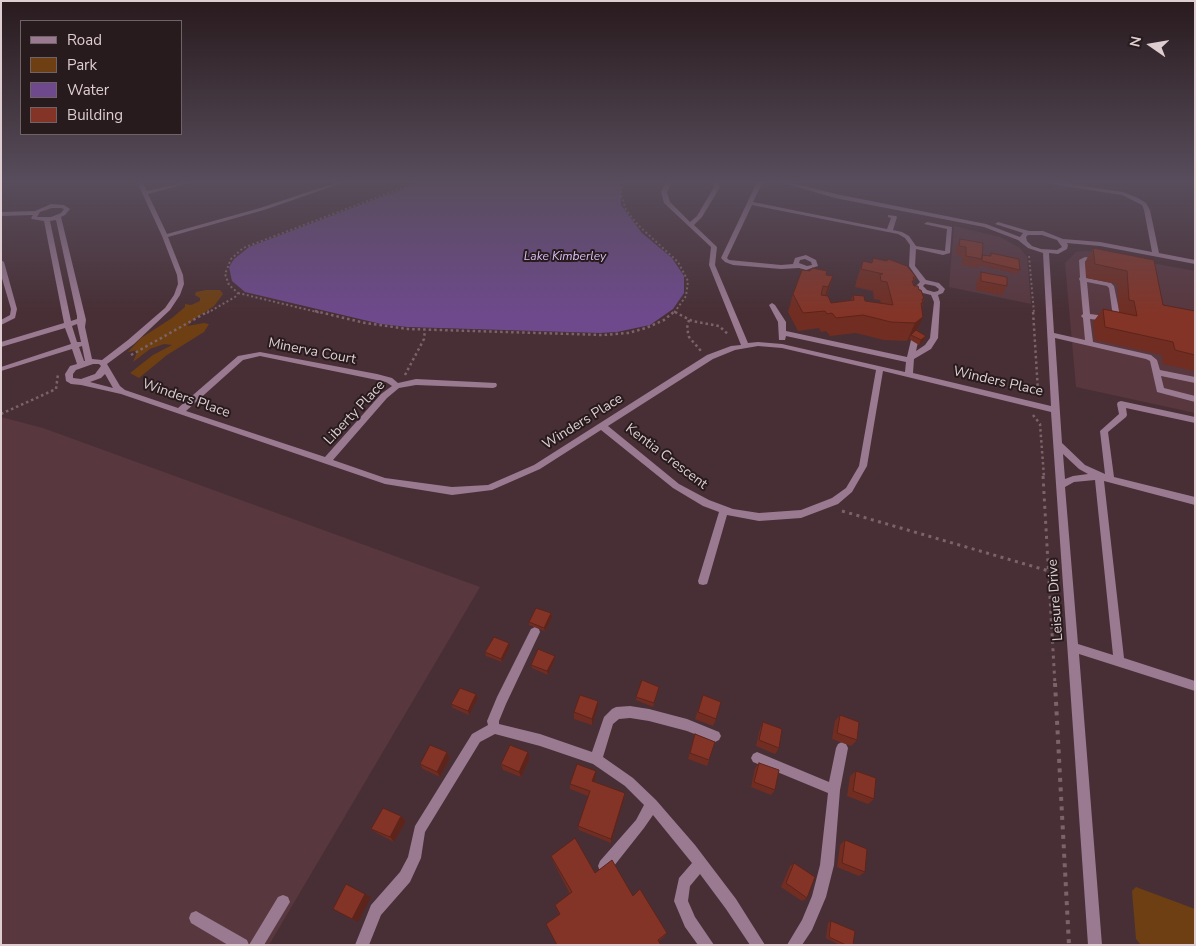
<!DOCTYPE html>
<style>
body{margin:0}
#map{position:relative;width:1196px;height:946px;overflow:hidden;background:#482f35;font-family:"Nunito Sans",sans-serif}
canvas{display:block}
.frame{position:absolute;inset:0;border:2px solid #dfced1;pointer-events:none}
.legend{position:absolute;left:20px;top:20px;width:162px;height:115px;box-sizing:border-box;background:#271b1d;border:1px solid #716365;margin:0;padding:6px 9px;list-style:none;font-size:15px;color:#dfced1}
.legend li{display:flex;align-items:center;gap:10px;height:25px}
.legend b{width:25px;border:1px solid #716365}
.north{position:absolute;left:1126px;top:20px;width:50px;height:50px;-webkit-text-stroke:4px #271b1d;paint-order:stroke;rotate:283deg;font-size:14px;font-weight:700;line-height:20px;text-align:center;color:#dfced1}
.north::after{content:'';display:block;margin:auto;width:18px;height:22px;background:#dfced1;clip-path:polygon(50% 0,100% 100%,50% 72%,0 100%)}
</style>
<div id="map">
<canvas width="1196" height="946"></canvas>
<div class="frame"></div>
<ul class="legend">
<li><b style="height:6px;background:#9a7a91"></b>Road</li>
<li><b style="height:14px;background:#6d3f13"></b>Park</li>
<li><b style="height:14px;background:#6e498c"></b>Water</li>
<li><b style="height:14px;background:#833427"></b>Building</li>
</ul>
<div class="north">N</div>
</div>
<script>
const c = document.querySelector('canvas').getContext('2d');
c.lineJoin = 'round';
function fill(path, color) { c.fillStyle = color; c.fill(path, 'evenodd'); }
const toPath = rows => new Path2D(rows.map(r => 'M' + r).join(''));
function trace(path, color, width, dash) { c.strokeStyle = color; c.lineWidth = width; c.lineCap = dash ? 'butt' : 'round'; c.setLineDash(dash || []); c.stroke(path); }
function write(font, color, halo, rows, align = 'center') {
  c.font = font + ' "Nunito Sans",sans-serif'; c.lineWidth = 4; c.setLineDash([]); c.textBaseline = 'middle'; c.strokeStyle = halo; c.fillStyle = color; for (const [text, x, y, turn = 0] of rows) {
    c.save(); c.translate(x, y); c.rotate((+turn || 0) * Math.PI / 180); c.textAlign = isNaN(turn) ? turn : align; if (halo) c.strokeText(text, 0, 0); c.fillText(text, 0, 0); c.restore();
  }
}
fill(toPath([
 [954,226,1000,237,1020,248,1027,257,1031,304,949,287],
 [1087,251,1195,271,1195,413,1076,387,1065,263,1076,252],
 [1,417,43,428,480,587,269,945,1,945]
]), '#58373f');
fill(toPath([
 [206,290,220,290,223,294,214,306,193,320,187,326,204,323,209,324,204,332,167,355,139,378,130,373,153,355,172,345,164,344,150,349,133,362,138,350,128,352,141,338,172,318,185,307,185,304,191,305,200,301,200,298,195,295,196,292],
 [1136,887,1195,909,1195,945,1141,945,1136,939,1132,891]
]), '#6d3f13');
fill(toPath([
 [421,182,621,182,621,205,642,233,672,258,684,276,684,293,673,309,650,325,617,332,600,333,407,327,381,324,245,292,232,281,229,267,234,259,249,247]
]), '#6e498c');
trace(toPath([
 [623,182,621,194,626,210,638,225,678,262,688,281,686,296,674,313],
 [1029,256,1034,313],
 [238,293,321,313],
 [207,313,235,297,238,293,229,285,225,274,231,259,243,248,418,182]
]), '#7b6469', 2, [2, 2.5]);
trace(toPath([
 [315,311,365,323,408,329,603,335,628,333,646,328,664,320,675,311],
 [675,312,692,321,719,326,729,335],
 [689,320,687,328,689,337,701,351],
 [131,355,209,311],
 [405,375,424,339,425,330],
 [1033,394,1038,391,1033,311],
 [1,414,56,389,58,374],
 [1033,415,1040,424,1044,477]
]), '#7b6469', 2.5, [2.5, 3]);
trace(toPath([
 [1043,476,1055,685],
 [842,511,1049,571]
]), '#7b6469', 3, [3, 4.5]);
trace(toPath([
 [1055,683,1069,945]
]), '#7b6469', 4, [4, 5.5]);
fill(toPath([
 [137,182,143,182,147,191,185,182,193,182,148,194,167,234,260,208,338,182,345,182,264,210,168,237,183,275,184,284,180,295,170,310,134,344,107,364,120,386,125,390,178,408,238,356,260,352,377,374,392,378,398,383,416,379,496,383,497,385,496,387,493,388,416,385,399,388,387,398,333,460,385,478,452,487,488,485,534,465,707,355,731,346,741,345,709,265,711,247,664,203,661,192,666,182,672,182,667,192,670,202,690,222,697,216,714,187,713,182,719,182,720,187,702,217,694,225,717,247,715,265,748,343,758,342,782,344,905,372,906,362,786,336,785,340,779,340,778,322,769,305,772,303,775,305,786,322,786,331,907,357,911,340,914,340,918,342,916,351,925,345,930,338,934,302,931,295,923,293,916,286,920,282,909,266,910,245,905,238,898,234,752,205,727,258,729,260,781,265,793,264,795,258,806,255,816,260,818,266,806,270,799,268,781,269,733,265,725,262,721,258,757,182,763,182,753,202,887,229,891,218,888,217,888,215,896,216,897,217,893,230,902,232,909,236,916,246,945,251,947,229,924,224,927,222,952,227,950,253,943,255,916,249,915,266,926,280,939,283,945,289,943,293,938,295,940,302,938,338,931,349,914,359,913,373,1051,406,1043,253,1028,248,1018,240,984,227,835,198,780,182,788,182,836,194,986,224,1020,237,1023,233,995,224,998,222,1029,231,1043,231,1063,239,1100,242,1152,252,1144,210,1142,205,1122,195,1050,184,1047,182,1058,182,1123,192,1138,198,1146,203,1150,210,1159,253,1195,260,1195,264,1100,246,1067,243,1068,245,1067,249,1058,254,1049,253,1054,333,1085,340,1083,318,1081,316,1083,314,1080,281,1079,279,1080,277,1079,260,1085,257,1100,259,1100,261,1098,262,1085,261,1087,278,1111,283,1114,286,1121,320,1117,322,1090,319,1093,342,1151,355,1157,360,1160,370,1195,377,1195,383,1161,376,1164,388,1195,396,1195,402,1157,392,1150,361,1146,359,1055,338,1062,443,1085,465,1105,474,1100,431,1119,414,1117,404,1118,402,1121,401,1195,417,1195,423,1126,408,1127,415,1126,417,1108,432,1114,477,1195,497,1195,505,1104,481,1124,658,1195,681,1195,691,1079,654,1102,945,1088,945,1051,412,883,371,867,466,852,492,838,504,801,518,759,521,727,515,708,581,707,584,703,585,699,584,698,581,719,512,703,506,673,488,601,430,540,469,492,490,452,495,385,484,121,394,81,385,71,384,66,381,65,374,70,366,77,364,72,349,1,371,1,367,71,344,65,328,1,347,1,342,64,323,44,221,32,219,31,218,33,215,1,216,1,212,35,211,51,204,64,205,70,209,65,215,61,217,86,320,85,327,92,359,102,360,128,340,165,308,174,295,178,284,177,275,162,236,137,182],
 [52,208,61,208,64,209,61,213,51,217,37,217,40,212,52,208],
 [56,220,77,316,77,319,71,321,50,221,56,220],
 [1028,235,1042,235,1057,240,1062,247,1057,250,1041,249,1032,246,1027,241,1026,237,1028,235],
 [805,259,811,262,812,265,807,266,799,263,800,260,805,259],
 [1087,282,1107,286,1109,288,1113,317,1090,314,1087,282],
 [925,284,935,286,939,289,938,291,934,292,927,290,923,286,925,284],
 [77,324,81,342,77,342,72,326,77,324],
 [82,346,85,361,84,361,79,347,82,346],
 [758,346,782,348,876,370,859,466,846,488,832,498,801,510,759,513,733,509,709,500,679,484,608,426,713,359,735,350,758,346],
 [260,356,377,380,386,382,392,386,381,394,325,457,186,411,243,360,260,356],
 [93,364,99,364,101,366,95,374,81,379,73,378,73,374,76,370,93,364],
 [105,374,113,388,90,382,101,378,105,374],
 [1063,454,1079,469,1088,474,1073,476,1065,479,1063,454],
 [1095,480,1113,655,1078,644,1065,487,1074,482,1095,480],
 [1,260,4,262,17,309,15,318,1,325,1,320,10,315,11,309,1,275,1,260],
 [535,627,539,629,540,632,506,704,499,721,499,724,540,734,592,752,604,717,612,709,616,707,630,706,649,709,687,719,719,732,721,736,719,740,715,742,687,731,649,721,630,718,619,719,613,724,603,757,633,778,656,800,695,845,736,899,765,945,750,945,726,909,700,874,690,886,688,901,695,917,714,945,698,945,685,927,674,901,679,878,692,863,653,815,644,828,610,871,605,873,600,871,598,866,600,861,636,820,644,805,625,786,593,764,540,746,495,734,480,742,425,832,421,858,410,882,381,915,369,945,355,945,371,905,400,872,408,857,415,826,472,734,488,725,487,721,497,697,531,629,535,627],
 [842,742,846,744,848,748,840,790,834,865,826,897,812,930,802,945,787,945,802,920,812,896,820,865,828,793,753,762,751,758,753,754,757,752,829,782,836,748,838,744,842,742],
 [283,895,288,897,290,902,264,945,249,945,278,897,283,895],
 [196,911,247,940,249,945,228,945,191,923,189,918,191,913,196,911]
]), '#9a7a91');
fill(toPath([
 [960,239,982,255,989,256,991,253,1020,270,1017,274,979,265,978,268,962,265,962,256,955,254,956,247],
 [1093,248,1154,260,1163,305,1195,311,1195,371,1163,364,1162,355,1095,340,1093,322,1103,309,1119,312,1117,284,1086,278,1085,262],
 [863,261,916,277,913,284,914,286,919,290,924,299,922,307,917,331,926,336,924,340,919,345,909,339,907,341,884,340,856,333,830,336,826,331,821,332,819,328,798,331,788,312,793,294,826,275,833,276,827,296,831,303,851,300,853,295,865,301,881,303,880,300,874,299,873,291,855,287,857,279],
 [981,272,1007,286,1002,295,976,290,977,281],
 [551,613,552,617,545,631,529,625,529,622],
 [510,647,502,662,486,656,485,652],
 [555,656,555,659,548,675,532,668,531,665],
 [659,687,653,707,636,700,636,697],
 [476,694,478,698,469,715,453,708,451,704],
 [703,695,716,719,713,726,695,719],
 [598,708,592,725,574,719,574,712],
 [840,715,857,740,851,746,832,739,835,721],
 [763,722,779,748,775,754,756,746,760,729],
 [695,734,709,760,707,766,688,759],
 [447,752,450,758,440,777,423,769,420,764],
 [530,758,521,777,503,770,501,764],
 [759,763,775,790,771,795,751,787,755,768],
 [856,771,874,799,868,804,847,796,850,776],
 [596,777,594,782,625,793,624,799,611,843,579,830,578,826,588,796,570,789,570,784],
 [401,816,406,821,394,842,377,833,371,829],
 [845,840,865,872,859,876,837,867,840,845],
 [551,856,595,873,633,896,667,933,664,937,659,941,559,914,555,905,570,894,554,863],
 [794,863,807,898,802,901,781,887,790,866],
 [831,921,853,945,840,945,826,938,828,923]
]), '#712d22');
fill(toPath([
 [833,276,827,294,822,305,828,287],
 [923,317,915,334,911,335,909,339,907,341,915,323],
 [926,336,924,340,919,345,921,340],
 [551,613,552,617,545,631,544,628],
 [509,643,510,647,502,662,501,659],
 [555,656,555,659,548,675,547,671],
 [476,694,478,698,469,715,468,711],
 [598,701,598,708,592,725,592,719],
 [447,752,450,758,440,777,437,772],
 [528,752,530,758,521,777,519,772],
 [596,771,596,777,592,787,592,781],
 [625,793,624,799,611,843,611,839],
 [401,816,406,821,394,842,390,837],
 [365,894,371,897,358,922,352,919]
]), '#5c241b');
const building = toPath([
 [960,239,983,243,982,259,966,256,966,247,959,246,960,239],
 [1093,248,1154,260,1163,305,1195,311,1195,355,1175,350,1173,342,1105,327,1103,309,1137,316,1134,301,1129,300,1127,271,1095,264,1093,248],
 [991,253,1019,259,1020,270,982,261,982,255,991,256,991,253],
 [873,258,887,261,888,259,907,266,916,277,913,277,914,281,912,281,914,286,918,286,919,290,921,290,924,299,922,299,923,303,921,303,923,317,915,323,891,322,863,315,836,318,832,313,827,314,825,311,803,313,793,294,802,270,810,271,812,268,827,271,826,275,833,276,828,287,823,286,821,295,828,296,831,303,854,300,853,295,864,296,865,301,893,305,887,282,881,281,880,274,883,274,861,269,863,261,872,263,873,258],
 [981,272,1007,277,1007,286,981,281,981,272],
 [916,330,926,336,921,340,911,335,916,330],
 [536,608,551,613,544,628,529,622,536,608],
 [494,637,509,643,501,659,485,652,494,637],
 [538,649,555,656,547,671,531,665,538,649],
 [642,680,659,687,654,703,636,697,642,680],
 [460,688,476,694,468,711,451,704,460,688],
 [580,695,598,701,592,719,574,712,580,695],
 [703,695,721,702,716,719,698,712,703,695],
 [840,715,859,722,857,740,837,733,840,715],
 [763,722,782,729,779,748,759,740,763,722],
 [695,734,715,742,709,760,690,753,695,734],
 [430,745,447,752,437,772,420,764,430,745],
 [510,745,528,752,519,772,501,764,510,745],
 [759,763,779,770,775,790,754,782,759,763],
 [577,764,596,771,592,781,625,793,611,839,578,826,590,791,570,784,577,764],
 [856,771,876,778,874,799,853,791,856,771],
 [383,808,401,816,390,837,371,829,383,808],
 [575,838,595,873,612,860,633,896,640,889,667,933,658,940,661,945,557,945,546,924,560,914,555,905,572,892,551,856,575,838],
 [845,840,867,849,865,872,842,863,845,840],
 [794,863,815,877,807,898,786,883,794,863],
 [346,884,365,894,352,919,333,909,346,884],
 [831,921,855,931,853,945,846,945,829,937,831,921]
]);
fill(building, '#833427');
trace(building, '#5c241b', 1);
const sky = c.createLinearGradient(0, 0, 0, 314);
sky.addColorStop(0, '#281a1d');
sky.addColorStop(0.58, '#584d5c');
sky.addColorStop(1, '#584d5c00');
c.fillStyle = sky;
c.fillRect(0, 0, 1196, 314);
write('italic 12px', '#dcbef8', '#271b1d', [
 ["Lake Kimberley",565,257]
]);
write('14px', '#dfced1', '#271b1d', [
 ["Minerva Court",312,352,11],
 ["Winders Place",998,382,13],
 ["Winders Place",186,399,19],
 ["Liberty Place",355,413,-47],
 ["Winders Place",583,422,-32],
 ["Kentia Crescent",666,457,37],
 ["Leisure Drive",1056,600,-94]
]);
</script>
